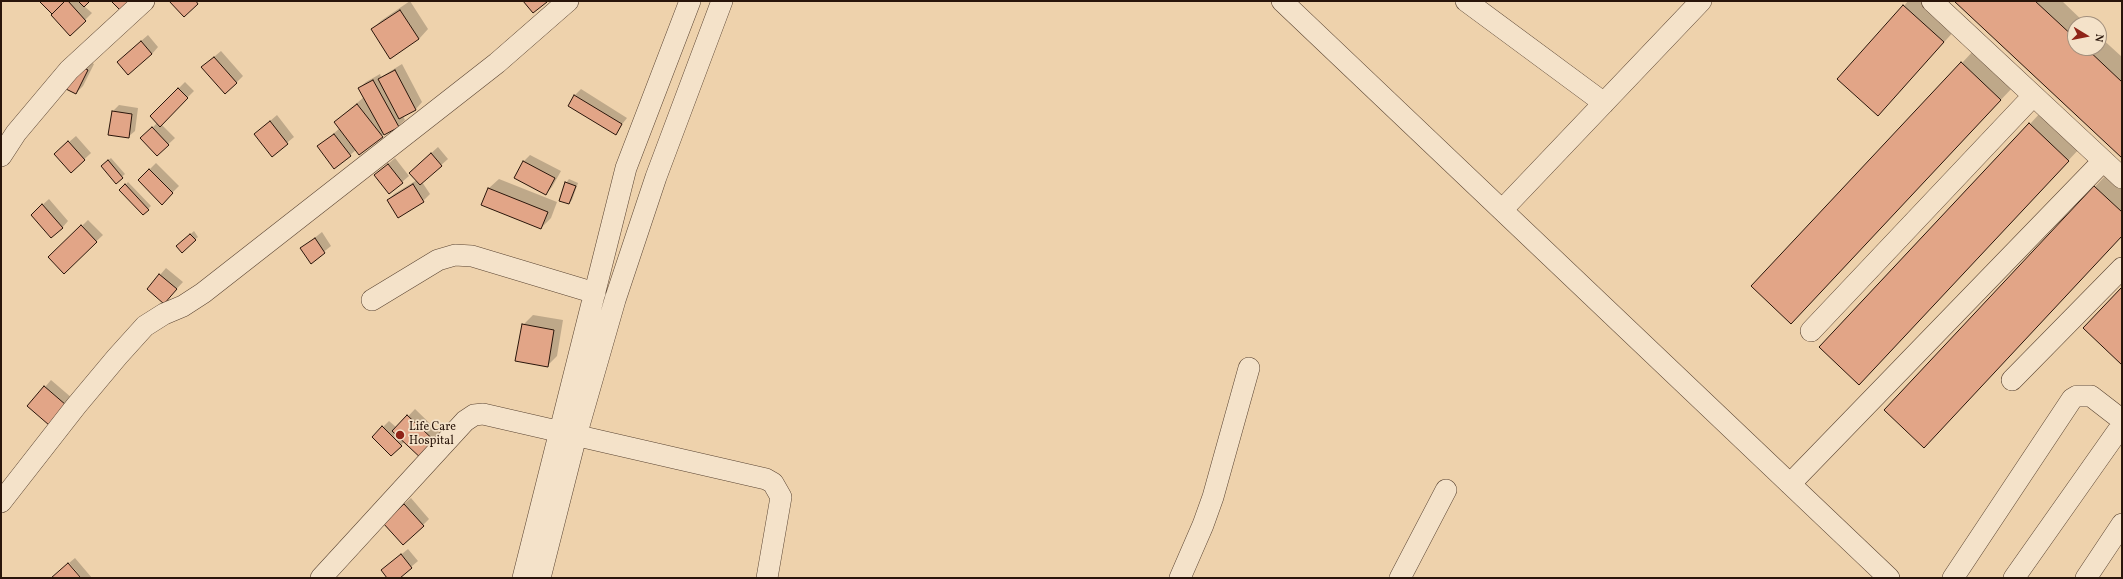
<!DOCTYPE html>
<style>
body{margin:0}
#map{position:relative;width:2123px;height:579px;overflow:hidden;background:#eed2ac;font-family:Vollkorn,serif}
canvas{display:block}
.frame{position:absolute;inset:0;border:2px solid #29150a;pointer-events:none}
.north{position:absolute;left:2067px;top:16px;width:40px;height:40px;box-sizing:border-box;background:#f4e2c9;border:1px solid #a3907d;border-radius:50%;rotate:100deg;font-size:11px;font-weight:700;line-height:16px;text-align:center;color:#29150a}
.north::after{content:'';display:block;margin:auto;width:14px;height:18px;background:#8f2418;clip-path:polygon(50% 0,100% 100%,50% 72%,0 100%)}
</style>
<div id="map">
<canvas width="2123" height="579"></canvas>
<div class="frame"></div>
<div class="north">N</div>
</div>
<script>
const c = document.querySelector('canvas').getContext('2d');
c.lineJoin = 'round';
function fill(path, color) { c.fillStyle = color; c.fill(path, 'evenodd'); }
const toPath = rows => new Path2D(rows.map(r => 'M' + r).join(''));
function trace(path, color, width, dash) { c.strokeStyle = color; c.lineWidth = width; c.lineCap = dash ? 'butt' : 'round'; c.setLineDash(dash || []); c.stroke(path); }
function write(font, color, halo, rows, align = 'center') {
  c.font = font + ' Vollkorn,serif'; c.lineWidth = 3.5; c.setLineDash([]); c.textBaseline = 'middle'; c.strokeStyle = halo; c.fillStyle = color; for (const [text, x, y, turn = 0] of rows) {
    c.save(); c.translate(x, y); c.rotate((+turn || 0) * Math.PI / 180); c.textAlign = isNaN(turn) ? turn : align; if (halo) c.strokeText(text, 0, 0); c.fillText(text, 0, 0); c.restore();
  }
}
fill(toPath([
 [40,1,89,1,84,6,92,13,70,35],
 [410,1,428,29,419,39,372,29,382,20],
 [1908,1,1925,1,1956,29,1878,115,1904,6],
 [1956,1,2062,1,2086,24,2075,24,2075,48,2099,48,2099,36,2122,57,2122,157],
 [148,35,158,47,152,54,125,55],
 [1974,50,2013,87,1803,310,1962,63],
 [221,51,243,76,236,83,209,61],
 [85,59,94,64,83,86,76,93],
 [402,64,422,102,416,109,403,116,405,120,398,126,356,150,350,155,318,147,340,128,335,122,364,97,359,88,366,82,380,74,381,77],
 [185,82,194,91,161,124,175,138,158,154,142,138,157,123,151,116],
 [581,89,627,118,615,133,574,96],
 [119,105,138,108,135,131,128,137,113,111],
 [2042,111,2080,148,1871,371,2030,124],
 [277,115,294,137,272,155,255,134],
 [76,136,91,153,71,172,62,148],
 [438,147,448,159,422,182,430,194,423,201,388,200,394,194,417,180,417,166],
 [530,155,561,171,552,187,546,194,515,177,524,161],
 [111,158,125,174,116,182,105,163],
 [395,158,409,176,402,182,375,175],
 [156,163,179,186,162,203,139,180],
 [2107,174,2122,188,2122,236,1885,410],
 [499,179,557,202,551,218,541,228,489,188],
 [569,179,578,183,572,200,569,203,566,183],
 [128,182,151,206,143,214,121,190],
 [49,199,68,221,62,228,39,208],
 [88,220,103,235,64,272,50,257],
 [194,231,198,237,182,251,177,246],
 [322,232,331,246,311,262,302,248],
 [166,268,183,282,170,296,160,275],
 [533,315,563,320,557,356,547,366,523,325],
 [51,380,72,398,55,417,29,406],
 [415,409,445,438,424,460,405,441,392,455,373,437,389,421,397,428],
 [411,498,429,519,423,525,390,517],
 [408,549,418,561,398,578,388,578,382,570],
 [75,558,92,578,82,578,69,563]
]), '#0003');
const building = toPath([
 [39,1,65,1,52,14,39,1],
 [65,1,68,1,86,21,70,36,51,15,65,1],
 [78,1,90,1,84,7,78,1],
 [111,1,131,1,121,11,111,1],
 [169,1,196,1,198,4,184,17,169,1],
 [523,1,546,1,547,2,533,13,523,1],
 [1954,1,2035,1,2075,38,2075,48,2086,48,2122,82,2122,158,1954,1],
 [1903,5,1944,42,1878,116,1837,79,1903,5],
 [400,10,419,39,390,59,371,29,400,10],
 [141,41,152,54,128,75,117,62,141,41],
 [214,57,237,83,225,94,201,67,214,57],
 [1961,62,2001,100,1791,324,1751,286,1961,62],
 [78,65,88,70,76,94,66,89,78,65],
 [395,70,416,110,399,119,378,79,395,70],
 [373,80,399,127,384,135,358,88,373,80],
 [178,88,188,98,160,127,150,116,178,88],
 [574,95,622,124,616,135,568,106,574,95],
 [357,104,383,137,359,155,334,122,357,104],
 [112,111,132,114,129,138,108,135,112,111],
 [270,121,288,144,272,157,254,134,270,121],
 [2029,123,2069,161,1859,385,1819,347,2029,123],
 [152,127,169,145,157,156,140,138,152,127],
 [334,134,351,156,334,169,317,146,334,134],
 [68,141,85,160,71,173,54,154,68,141],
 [431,153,442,166,420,185,409,173,431,153],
 [108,160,123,178,116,184,101,166,108,160],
 [523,161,555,178,546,195,514,178,523,161],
 [388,164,403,183,389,194,374,175,388,164],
 [149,169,173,193,162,205,138,180,149,169],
 [565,182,576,186,569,204,559,201,565,182],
 [125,184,149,210,143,215,119,190,125,184],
 [413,184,424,202,398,218,387,200,413,184],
 [2094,186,2122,212,2122,236,1924,448,1884,410,2094,186],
 [488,188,548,212,541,229,481,205,488,188],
 [42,204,63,228,51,238,31,215,42,204],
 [81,225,97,242,64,274,48,257,81,225],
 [190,234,196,240,182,253,176,246,190,234],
 [315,238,325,253,311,264,300,248,315,238],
 [159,274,177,289,164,304,147,289,159,274],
 [2122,287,2122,365,2083,328,2122,287],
 [522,324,554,330,548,367,515,361,522,324],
 [44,386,66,405,49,425,27,406,44,386],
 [407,415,439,445,424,461,392,431,407,415],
 [382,426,402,446,391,456,372,437,382,426],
 [404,504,424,526,403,545,383,523,404,504],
 [401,554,412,568,400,578,387,578,381,570,401,554],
 [68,563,81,578,51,578,68,563]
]);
fill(building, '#e2a587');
trace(building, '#29150a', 1);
const minor = toPath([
 [1282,1,1889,578],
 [1466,1,1604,103],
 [1932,1,2122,178],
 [1,156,16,133,69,70,144,1],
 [1502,210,1701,1],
 [372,300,438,260,455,255,472,256,595,293],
 [1811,331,2033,96],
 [2012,380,2122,268],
 [1790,484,2103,161],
 [1,502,76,406,117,357,145,326,164,314,183,306,203,293,497,63,568,1],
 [321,578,465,421,474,415,483,414,766,479,773,483,781,497,767,578],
 [523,578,626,168,690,1],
 [540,578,576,436,615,300,656,177,722,1],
 [1180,578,1203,525,1213,497,1249,368],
 [1400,578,1446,490],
 [1953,578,2072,399,2077,396,2091,396,2122,420],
 [2014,578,2117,432,2122,428],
 [2086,578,2122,524]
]);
trace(minor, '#5a4432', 22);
trace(minor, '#f4e2c9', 21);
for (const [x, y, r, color] of [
 [400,435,5,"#8f2418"]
]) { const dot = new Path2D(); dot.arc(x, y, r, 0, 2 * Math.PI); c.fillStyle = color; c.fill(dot); trace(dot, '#f4e2c9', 1.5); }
write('12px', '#29150a', '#f4e2c9', [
 ["Life Care",409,428],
 ["Hospital",409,442]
], 'left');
</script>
